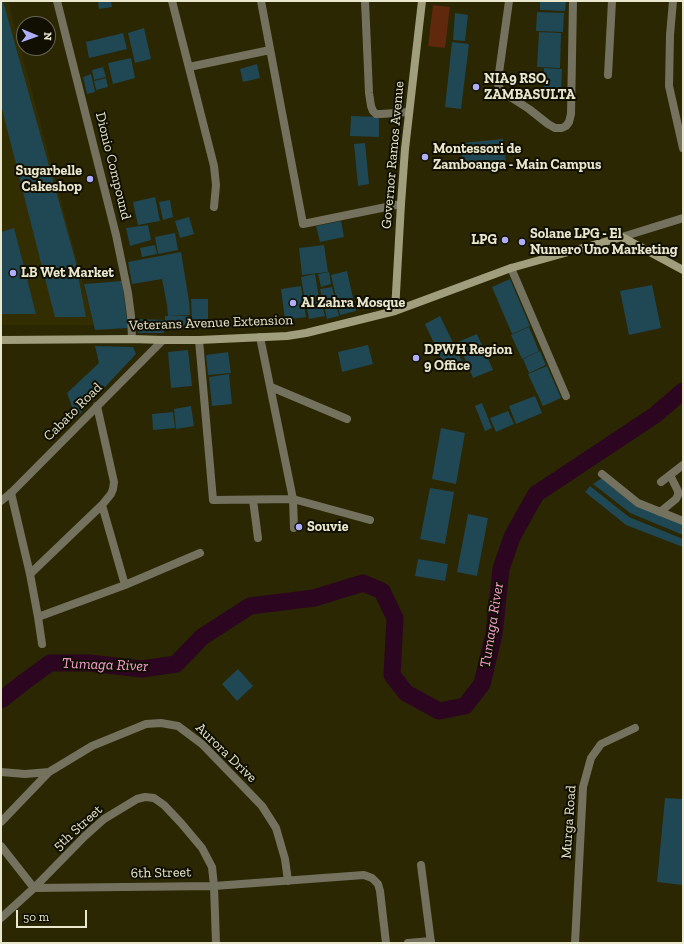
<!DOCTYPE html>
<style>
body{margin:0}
#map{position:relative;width:684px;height:944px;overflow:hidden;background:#2a2702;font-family:"Zilla Slab",serif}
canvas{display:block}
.frame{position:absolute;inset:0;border:2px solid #e9e7ce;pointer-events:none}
.north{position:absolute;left:16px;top:16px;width:40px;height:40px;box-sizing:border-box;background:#110f01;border:1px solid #676553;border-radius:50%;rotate:92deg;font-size:11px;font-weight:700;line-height:16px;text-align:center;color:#e9e7ce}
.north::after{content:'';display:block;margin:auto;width:14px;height:18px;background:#aeaefa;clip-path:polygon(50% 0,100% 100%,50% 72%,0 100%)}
.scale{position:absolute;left:16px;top:910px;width:71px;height:18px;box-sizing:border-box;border:2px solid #e9e7ce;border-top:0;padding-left:5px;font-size:12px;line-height:14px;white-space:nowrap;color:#e9e7ce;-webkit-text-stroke:3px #110f01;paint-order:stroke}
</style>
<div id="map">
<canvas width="684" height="944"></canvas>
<div class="frame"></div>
<div class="north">N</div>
<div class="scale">50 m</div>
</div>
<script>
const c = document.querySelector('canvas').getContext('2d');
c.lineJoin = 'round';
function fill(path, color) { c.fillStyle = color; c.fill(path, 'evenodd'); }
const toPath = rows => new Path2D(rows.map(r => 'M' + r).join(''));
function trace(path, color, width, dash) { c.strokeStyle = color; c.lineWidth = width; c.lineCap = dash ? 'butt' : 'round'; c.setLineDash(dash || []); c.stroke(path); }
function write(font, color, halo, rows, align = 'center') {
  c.font = font + ' "Zilla Slab",serif'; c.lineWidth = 4; c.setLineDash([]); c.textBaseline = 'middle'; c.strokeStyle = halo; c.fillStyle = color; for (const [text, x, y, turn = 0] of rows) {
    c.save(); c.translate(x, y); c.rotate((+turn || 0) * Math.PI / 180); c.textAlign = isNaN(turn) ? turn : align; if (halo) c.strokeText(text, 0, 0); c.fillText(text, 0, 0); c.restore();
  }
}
fill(toPath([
 [1,1,8,1,94,325,1,325]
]), '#332e01');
fill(toPath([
 [433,5,450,7,445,48,428,46]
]), '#60280d');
trace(toPath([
 [1,700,24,682,50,663,89,663,142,669,176,664,202,637,250,606,314,598,363,583,382,591,395,618,392,675,406,693,439,711,465,706,482,684,494,634,501,569,512,537,536,494,655,415,683,391]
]), '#2c0520', 17);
fill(toPath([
 [1,1,3,1,75,259,86,317,55,317,42,267,1,105],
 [98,1,111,1,112,7,99,9],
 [540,1,566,1,565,11,540,10],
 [537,12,564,13,563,32,536,31],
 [455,13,468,15,465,41,453,40],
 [144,28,151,59,135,63,128,33],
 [539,32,561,33,560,68,537,67],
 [123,33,127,49,89,58,86,42],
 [452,42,469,44,461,109,445,107],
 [131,58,135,78,113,84,108,63],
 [257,64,260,78,243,82,240,69],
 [103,67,106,77,94,80,92,70],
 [544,68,562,69,561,93,544,93],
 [91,74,95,92,87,94,83,77],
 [106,78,108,87,96,90,94,81],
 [351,116,379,117,379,137,350,136],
 [503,139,506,161,463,166,461,143],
 [365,143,369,184,358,186,354,144],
 [155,197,160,221,138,225,133,202],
 [170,200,173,217,163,220,159,202],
 [189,217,194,234,180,238,175,221],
 [341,221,344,237,320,242,316,226],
 [148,225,151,240,130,246,126,228],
 [14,228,36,314,1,314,1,232],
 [175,233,178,250,158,254,155,237],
 [155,245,157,254,142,257,140,248],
 [324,245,328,272,302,275,299,248],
 [181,252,189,301,184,302,189,301,190,315,168,316,167,305,162,279,132,284,128,262],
 [347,271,356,311,340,315,331,275],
 [329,272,331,284,321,287,318,274],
 [315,274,320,304,306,307,301,277],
 [510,279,530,326,512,334,492,287],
 [122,281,128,328,95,330,84,284],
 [652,285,661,328,629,335,620,291],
 [301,286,306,317,285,320,281,289],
 [332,287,339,316,327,319,320,289],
 [191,299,208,299,208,320,192,320],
 [322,305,325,316,309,319,307,308],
 [165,316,189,316,189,327,165,327],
 [440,316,463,363,447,371,425,324],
 [139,319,165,320,164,333,138,333],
 [529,327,539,351,522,359,511,335],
 [477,334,493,370,473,378,458,342],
 [368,345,373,364,342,372,338,352],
 [95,346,133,347,136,354,76,418,67,393,99,363],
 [188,350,192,386,171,388,168,352],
 [540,351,546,365,529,373,523,359],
 [228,352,231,373,208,375,206,355],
 [547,366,561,398,543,406,528,374],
 [229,374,232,404,212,406,209,377],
 [535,396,542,413,516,424,509,406],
 [482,403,492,428,485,431,475,406],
 [191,406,194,426,176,429,174,409],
 [508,411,514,424,496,432,490,418],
 [173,412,175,428,153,430,152,414],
 [441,428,465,433,456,484,432,479],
 [602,478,636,504,683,523,683,535,630,513,593,484],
 [590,486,629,517,683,539,683,547,626,525,585,492],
 [430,488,454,492,445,544,420,539],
 [468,514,488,518,477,576,457,572],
 [418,559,448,564,445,581,415,576],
 [238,669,253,686,237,701,222,684],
 [665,798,683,799,683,885,657,882]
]), '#204754');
trace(toPath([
 [57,1,116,235,128,293,131,316,132,339],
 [172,1,214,166,216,185,214,207],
 [261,1,303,224,401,204],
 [365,1,369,93,371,106,373,111,376,114,381,114,409,112],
 [509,1,499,73,498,84,500,89,504,93,529,109,548,124,555,128,562,128,566,126,569,122,571,114,573,1],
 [673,1,670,35,669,86,683,148],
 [189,67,270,50],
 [608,75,612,1],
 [622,237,683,218],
 [511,268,566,396],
 [260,337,293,499,294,528],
 [199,340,213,500,293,499,370,520],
 [271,387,347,419],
 [602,474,638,503,683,521],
 [661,482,683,465],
 [11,493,30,574,38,617,125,585,102,505],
 [253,500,258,538],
 [660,512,676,499,678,495,678,491,670,475],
 [30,574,102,505,111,494,113,489,114,482,97,406],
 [125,585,200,553],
 [38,617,42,644],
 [1,772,25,774,49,772],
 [1,822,49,772,92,746,146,724,161,723,178,726,202,744,262,806,276,828,285,859,288,881],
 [1,846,34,888,214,886,364,875,372,878,378,884,380,891,386,943],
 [421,865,431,943],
 [1,918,34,888,85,836,104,819,137,799,145,797,154,798,164,805,181,823,202,848,212,867,214,886,216,943],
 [408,943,431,941],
 [575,943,583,787,591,758,601,744,635,728]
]), '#74725e', 8);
trace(toPath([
 [1,501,11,493,163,340]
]), '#74725e', 8);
trace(toPath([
 [395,311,401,204,405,149,422,1],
 [1,340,132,339,163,340,199,340,287,336,306,333,395,311,511,268,622,237,683,270]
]), '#a19e7e', 8);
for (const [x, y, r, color] of [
 [476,87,4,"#aeaefa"],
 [425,157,4,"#aeaefa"],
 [90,179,4,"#aeaefa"],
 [505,240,4,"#aeaefa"],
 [522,242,4,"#aeaefa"],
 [13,273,4,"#aeaefa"],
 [293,303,4,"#aeaefa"],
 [416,358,4,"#aeaefa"],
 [299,527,4,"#aeaefa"]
]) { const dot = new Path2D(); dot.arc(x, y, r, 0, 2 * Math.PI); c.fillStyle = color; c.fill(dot); trace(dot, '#110f01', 1.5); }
write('bold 14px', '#e9e7ce', '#110f01', [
 ["NIA9 RSO,",484,79],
 ["ZAMBASULTA",484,95],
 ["Montessori de",433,149],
 ["Zamboanga - Main Campus",433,165],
 ["Sugarbelle",82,171,"right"],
 ["Cakeshop",82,187,"right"],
 ["Solane LPG - El",530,234],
 ["Numero Uno Marketing",530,250],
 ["LPG",497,240,"right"],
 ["LB Wet Market",21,273],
 ["Al Zahra Mosque",301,303],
 ["DPWH Region",424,350],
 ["9 Office",424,366],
 ["Souvie",307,527]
], 'left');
write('14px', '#e9e7ce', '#110f01', [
 ["Governor Ramos Avenue",393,155,-85],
 ["Dionio Compound",113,166,76],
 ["Veterans Avenue Extension",211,323,-2],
 ["Cabato Road",73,412,-45],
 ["Aurora Drive",226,753,44],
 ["Murga Road",569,822,-86],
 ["5th Street",78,828,-42],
 ["6th Street",161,873,-1]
]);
write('italic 15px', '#f8a0d4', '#110f01', [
 ["Tumaga River",492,625,-81],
 ["Tumaga River",105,665,2]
]);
</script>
